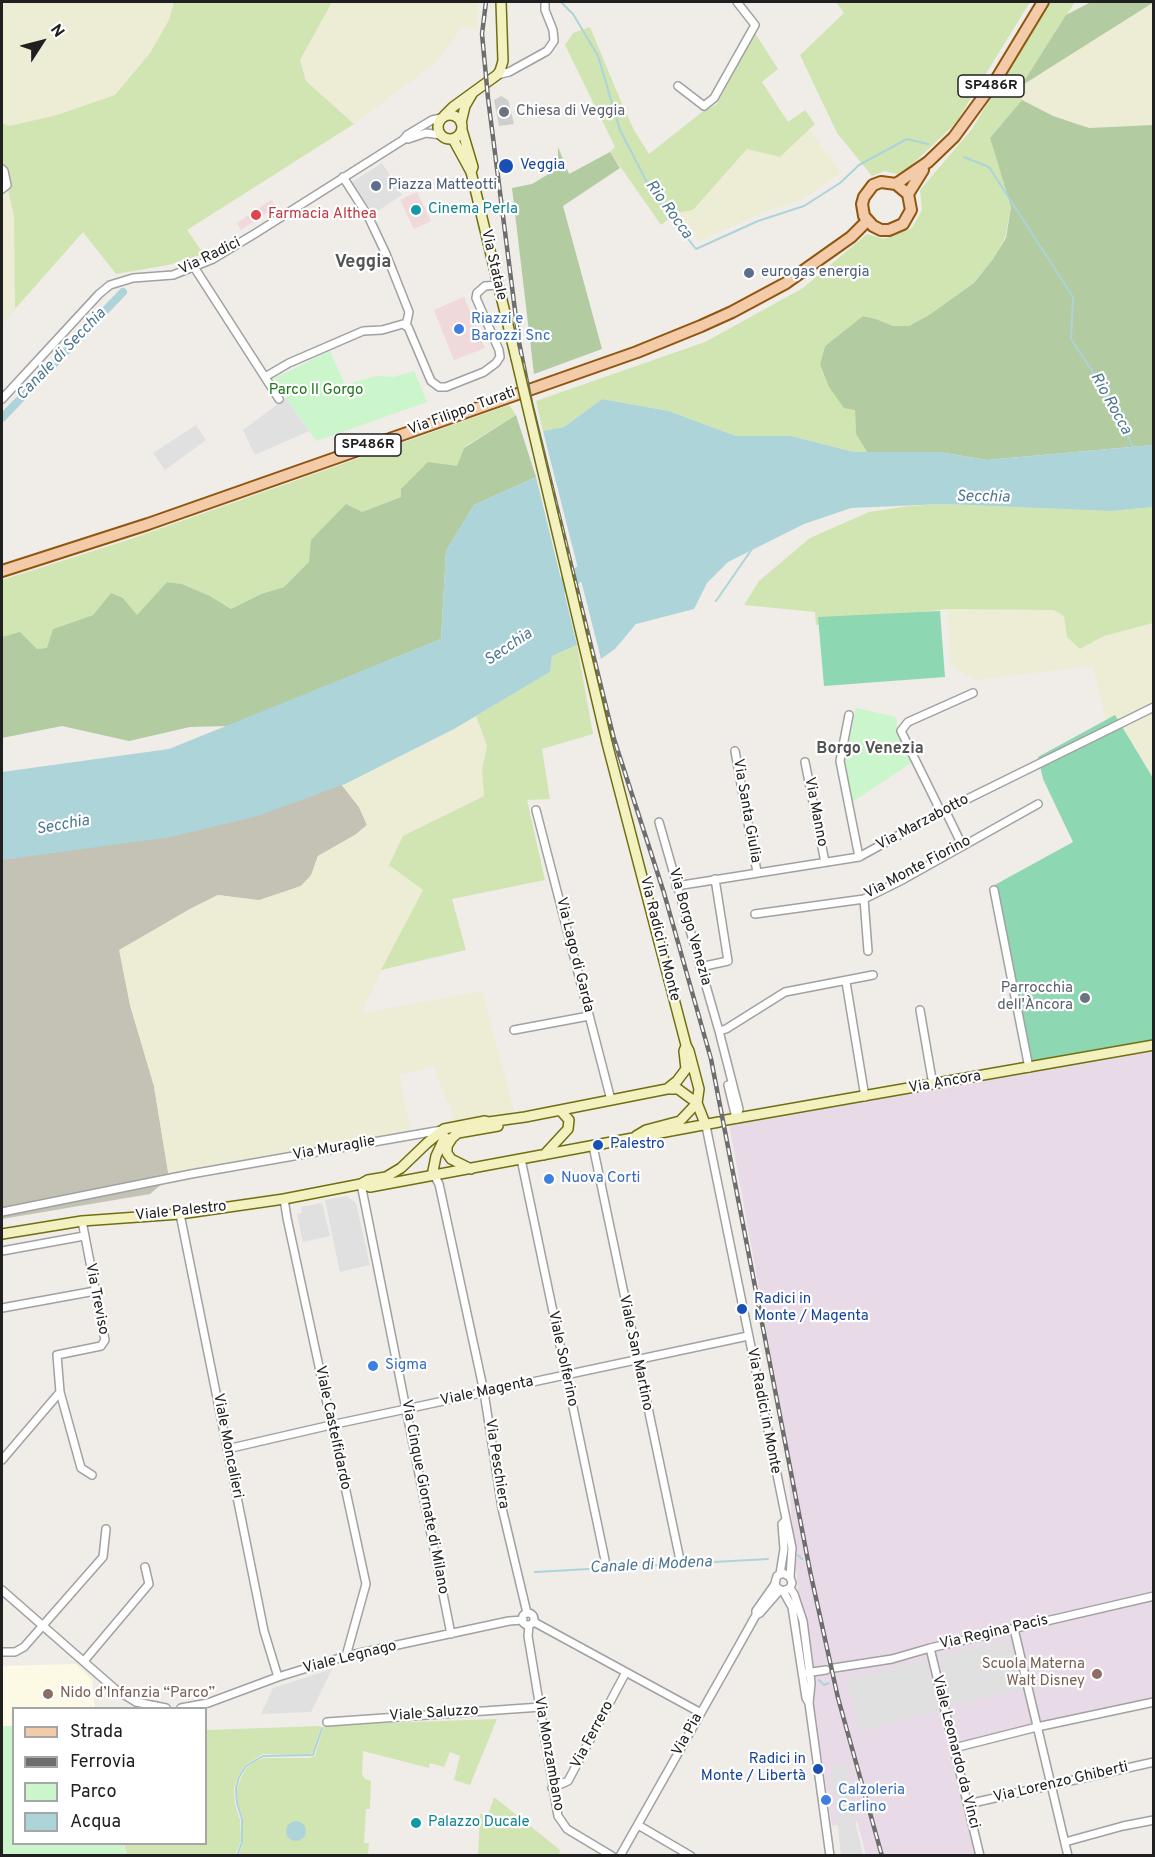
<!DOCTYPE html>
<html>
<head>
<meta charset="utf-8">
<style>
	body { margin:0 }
	#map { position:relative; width:1155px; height:1857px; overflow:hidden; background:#f0ece8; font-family:Overpass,sans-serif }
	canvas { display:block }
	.frame { position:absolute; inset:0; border:3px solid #202020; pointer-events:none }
	.legend { position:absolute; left:12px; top:1707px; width:195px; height:138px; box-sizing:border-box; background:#fff; border:2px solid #a6a6a6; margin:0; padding:8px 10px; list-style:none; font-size:18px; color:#202020 }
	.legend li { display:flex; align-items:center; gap:12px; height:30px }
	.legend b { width:30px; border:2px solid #a6a6a6 }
	.north { position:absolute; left:12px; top:12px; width:60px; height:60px; -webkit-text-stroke:4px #fff; paint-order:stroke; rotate:54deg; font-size:16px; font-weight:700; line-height:24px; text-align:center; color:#202020 }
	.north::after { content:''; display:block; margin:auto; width:21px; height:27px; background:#202020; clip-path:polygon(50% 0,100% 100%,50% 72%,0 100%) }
</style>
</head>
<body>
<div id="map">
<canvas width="1155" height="1857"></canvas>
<div class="frame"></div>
<ul class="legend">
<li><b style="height:8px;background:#f4cba9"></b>Strada</li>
<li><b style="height:8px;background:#6e6e6e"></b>Ferrovia</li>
<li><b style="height:16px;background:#cbf5ca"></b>Parco</li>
<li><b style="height:16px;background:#acd4d9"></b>Acqua</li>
</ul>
<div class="north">N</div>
</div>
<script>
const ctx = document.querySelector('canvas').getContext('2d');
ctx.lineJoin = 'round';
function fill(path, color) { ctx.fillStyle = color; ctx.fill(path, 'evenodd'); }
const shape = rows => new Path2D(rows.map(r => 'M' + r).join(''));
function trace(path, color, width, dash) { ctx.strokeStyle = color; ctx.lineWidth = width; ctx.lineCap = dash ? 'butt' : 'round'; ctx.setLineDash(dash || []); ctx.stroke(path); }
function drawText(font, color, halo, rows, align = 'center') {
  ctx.font = font + ' Overpass,sans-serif'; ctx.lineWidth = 4.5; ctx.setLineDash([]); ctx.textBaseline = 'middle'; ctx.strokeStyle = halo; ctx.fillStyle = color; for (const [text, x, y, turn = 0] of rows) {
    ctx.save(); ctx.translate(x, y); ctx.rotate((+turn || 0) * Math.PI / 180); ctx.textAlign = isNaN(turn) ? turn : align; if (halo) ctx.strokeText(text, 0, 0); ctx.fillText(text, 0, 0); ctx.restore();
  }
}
fill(shape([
	[417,192,431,221,414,229,400,200],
	[271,200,276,207,241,230,237,223],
	[464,297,485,348,454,360,434,310]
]), '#efd9da');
fill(shape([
	[1153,1046,1153,1705,952,1748,981,1855,866,1855,857,1821,832,1826,800,1614,784,1426,729,1124]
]), '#e8dae7');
fill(shape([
	[76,1664,92,1679,95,1708,14,1708,13,1726,2,1726,2,1666]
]), '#fcfae4');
fill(shape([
	[501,96,508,100,514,124,499,126,494,100]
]), '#cecece');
fill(shape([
	[341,784,359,807,367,825,355,835,318,856,311,876,301,886,259,901,218,895,190,909,120,950,130,1005,154,1086,169,1178,150,1194,2,1219,2,852]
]), '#c4c2b4');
fill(shape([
	[2,2,174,2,169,20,150,53,115,95,57,115,9,126,2,123],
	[332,2,478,2,477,29,462,27,439,60,354,124,306,81,300,60],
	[1153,2,1153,125,1089,128,1053,116,1022,100,1021,86],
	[809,129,841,173,802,200,762,213,700,241,676,213,693,210,747,149,780,157],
	[2,169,4,171,14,217,15,309,2,325],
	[947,609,1054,610,1064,616,1067,637,1080,649,1104,636,1153,623,1153,778,1116,716,1106,721,1093,666,976,680,951,666],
	[475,715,487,746,482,769,484,796,403,837,389,865,424,890,381,970,362,1013,482,991,514,1111,456,1124,433,1066,399,1075,411,1130,169,1178,154,1086,130,1005,119,950,190,909,218,895,259,900,301,886,311,875,318,856,355,835,367,825,359,807,341,784,429,743]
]), '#edecd5');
fill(shape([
	[174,2,332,2,300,60,306,81,354,124,187,230,204,254,168,265,116,274,83,232,15,309,14,217,4,171,2,169,2,123,9,126,57,115,115,95,150,53,169,20],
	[836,2,1030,2,955,124,901,175,884,171,872,176,837,133,800,55,844,13],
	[1048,2,1075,2,1021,86,1022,100,990,138,1011,207,1005,238,993,259,974,283,929,315,909,326,893,326,876,319,863,316,825,346,820,366,829,387,855,410,856,434,867,452,854,452,791,436,736,436,669,411,602,399,564,427,543,431,536,401,705,342,803,288,867,234,884,239,912,228,922,210,920,190,972,129],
	[590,27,622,104,634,130,649,154,702,112,716,105,755,33,778,69,762,82,788,122,805,110,815,124,780,157,747,149,693,210,676,213,661,225,610,152,615,147,565,45,573,33],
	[509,405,516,415,464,447,458,466,401,497,362,512,284,587,261,594,231,609,210,596,182,584,167,582,137,615,123,598,111,593,93,615,53,629,48,648,37,649,20,633,2,637,2,580,128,540],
	[943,504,1111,511,1153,507,1153,623,1104,636,1080,649,1067,637,1064,616,1054,610,947,609,816,625,815,612,744,605,759,581,810,538,869,512,909,506],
	[577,645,593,734,542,749,550,799,527,800,545,880,452,899,466,950,381,970,423,890,389,865,403,836,484,796,482,769,487,746,476,716,550,672,552,656],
	[497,1719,470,1785,454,1780,460,1756,450,1752,444,1767,430,1763,429,1768,363,1751,362,1774,365,1779,371,1781,370,1809,366,1809,364,1843,369,1843,368,1855,239,1855,243,1842,243,1818,238,1803,237,1789,241,1778,247,1767,255,1762,263,1758,310,1758,315,1756,324,1725],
	[321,1726,313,1753,309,1755,263,1754,245,1765,238,1776,234,1788,235,1804,240,1820,241,1841,235,1855,127,1855,124,1844,206,1844,206,1730],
	[494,1797,560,1850,559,1855,478,1855,480,1814,488,1815]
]), '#d1e5b3');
fill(shape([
	[1091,2,1154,2,1021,86,1066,15],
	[1022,100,1053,116,1089,128,1153,125,1153,445,987,460,939,452,867,452,856,434,855,410,844,408,829,387,820,365,825,346,863,316,876,319,893,326,909,326,929,315,974,283,993,259,1006,238,1011,207,990,138],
	[558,147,569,174,610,152,620,168,563,206,602,349,534,374,512,188,532,184,547,175,558,161],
	[516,415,536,477,474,505,446,551,441,639,228,726,190,727,129,741,62,726,2,738,2,637,20,632,37,649,47,648,53,629,93,615,111,593,123,598,137,615,167,582,182,584,210,596,231,609,261,594,284,587,309,562,311,540,346,504,362,512,401,497,401,489,428,462,457,466,464,448]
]), '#b2cba0');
fill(shape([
	[330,351,345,385,376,376,393,377,414,371,427,402,316,441,273,379],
	[856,708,896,717,898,735,911,763,852,802,844,765],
	[2,1726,13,1726,14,1844,123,1844,126,1855,2,1855]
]), '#cbf5ca');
fill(shape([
	[940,611,945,677,824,686,818,617],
	[1115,715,1153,778,1153,1046,1029,1069,991,887,1073,842,1043,779,1038,757]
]), '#8dd7b3');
fill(shape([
	[382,163,402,195,373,214,352,182],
	[286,398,309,431,255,455,243,430],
	[196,425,206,440,165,470,153,453],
	[347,1196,356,1203,370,1265,340,1272,325,1200],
	[322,1203,330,1236,303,1242,297,1214,302,1213,301,1207],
	[1010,1640,1023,1689,951,1706,939,1656],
	[926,1660,938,1711,859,1731,847,1679],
	[332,1669,311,1712,261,1714,273,1688],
	[848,1764,856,1825,863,1855,841,1855,831,1765]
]), '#e0e0e0');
fill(shape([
	[602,399,669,411,736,436,791,436,854,452,939,452,987,460,1153,445,1153,507,1111,511,943,504,851,508,804,524,728,562,707,583,694,609,636,624,615,649,601,659,543,431,564,427],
	[536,477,577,645,552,656,550,672,454,729,345,784,258,816,171,837,2,860,2,772,169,749,441,639,446,551,474,505],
	'286 1831a10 10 0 1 1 20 0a10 10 0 1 1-20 0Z'
]), '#acd4d9');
trace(shape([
	[561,2,573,14,598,56,620,130,653,194,696,249,758,221,804,206,840,183,859,165,907,139,928,144],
	[964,157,989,167,1073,297,1071,339,1112,401,1133,447],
	[716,601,752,549],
	[798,1555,802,1559],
	[535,1572,768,1559],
	[819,1680,824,1685,829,1683],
	[237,1856,242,1842,242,1819,237,1803,236,1788,239,1777,246,1766,263,1756,313,1755,322,1728]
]), '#acd4d9', 2);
trace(shape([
	[2,418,123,292]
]), '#acd4d9', 8);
trace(shape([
	[551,601,557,589,596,563]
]), '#acd4d9', 15);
const street = shape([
	[497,75,509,72,547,51,554,41,553,30,545,10,545,2],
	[678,86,704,106,714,98,755,25,737,2],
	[408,139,426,133,441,135],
	[2,169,4,171,7,185,2,189],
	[343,177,368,216,386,254,409,312,406,326],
	[194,267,279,399],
	[265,377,289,363,363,331,382,330,403,324,408,327,431,381,439,387,446,387,484,372,496,363,500,357,499,350,476,298,477,293,485,286,498,285],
	[2,399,99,294,110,285,133,278,173,275,213,259,256,233,403,140,407,135,432,120,441,118],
	[849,715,840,761,859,857],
	[735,751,757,872],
	[805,762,825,862],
	[536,810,611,1100],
	[945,810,962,845],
	[941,812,901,731,908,722,973,693],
	[659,822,719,1031,739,1109,736,1119],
	[676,886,859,857,941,812,1154,707],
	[994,890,1029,1068],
	[864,899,868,951],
	[755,914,864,899,904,879,1038,804],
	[700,967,728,961,715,879],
	[846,982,865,1097],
	[920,1010,933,1085],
	[514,1030,589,1016],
	[719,1031,726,1029,785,992,873,975],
	[728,1085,736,1118],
	[706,1126,792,1548,790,1577],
	[593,1146,680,1560],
	[521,1159,605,1560],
	[434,1175,439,1184,484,1392,502,1508,527,1613],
	[361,1184,451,1634],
	[284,1199,287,1218,366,1584,346,1656],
	[2,1212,191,1174,442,1130],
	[180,1214,264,1631,278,1677],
	[82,1221,105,1340,101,1346,57,1355,60,1392,81,1468,92,1475],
	[2,1251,84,1236],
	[2,1308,95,1291],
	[227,1449,331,1425,748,1336],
	[2,1460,60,1392],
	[780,1574,784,1549,782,1524,785,1521],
	[790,1588,783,1591,777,1588,775,1583,777,1576,783,1573,790,1577,792,1583,790,1588,794,1594,803,1621,811,1683,809,1703],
	[2,1590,115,1689,136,1702,166,1708],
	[783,1591,792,1607,806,1698,809,1703,830,1856],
	'522 1619a6 6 0 1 1 12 0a6 6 0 1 1-12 0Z',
	[756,1615,760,1613,780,1590],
	[534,1622,701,1713],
	[529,1625,528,1636,558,1816,567,1829,612,1856],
	[1014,1629,1068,1856],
	[930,1648,980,1856],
	[2,1652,15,1652,24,1647,103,1557,106,1529],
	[84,1661,149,1584,145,1567],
	[834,1668,892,1659,930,1648,1154,1596],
	[805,1673,826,1670],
	[181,1708,208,1703,278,1677,346,1656,509,1621,523,1620],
	[327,1722,541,1707],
	[954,1748,1037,1727,1154,1702],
	[552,1788,568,1781,626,1672],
	[968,1804,1154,1762],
	[638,1825,691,1856],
	[1065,1842,1123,1826,1154,1820],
	[620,1856,737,1649,756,1615,756,1611,775,1584]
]);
const secondary = shape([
	'438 127a12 12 0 1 1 24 0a12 12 0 1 1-24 0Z',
	[444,116,453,107,497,75,500,71,503,61,501,2],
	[461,123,465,106,472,94],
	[462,130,473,167,471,172,516,358],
	[453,139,471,172],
	[607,743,686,1045,689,1051,699,1089,697,1103,706,1126],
	[667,1089,677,1081,686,1069,684,1051,686,1046],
	[726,1120,1154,1045],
	[636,1136,646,1130,680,1121,697,1103],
	[544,1155,568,1129,569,1120,560,1110],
	[471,1169,451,1159,447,1153,447,1146,452,1138,458,1133,498,1126],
	[434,1175,433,1171,436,1156,445,1137],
	[361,1184,370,1187,719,1122],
	[2,1234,82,1221,180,1214,284,1199,361,1184,368,1180,386,1177,401,1168,427,1143,444,1129,485,1121,489,1122,525,1117,667,1089,678,1089,697,1103]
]);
const primary = shape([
	[896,184,928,162,954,137,997,78,1043,2],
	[908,194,896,184,881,182,873,185,864,197,862,204,864,216,873,226,881,230,889,230,903,224,911,210,908,194,923,170],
	[2,571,148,524,637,352,701,326,732,312,786,283,851,237,867,221]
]);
trace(street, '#a1a1a1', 10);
trace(secondary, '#706f0f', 12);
trace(primary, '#8f560e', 14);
trace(street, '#fff', 7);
trace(secondary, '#f4f1c1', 9);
trace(primary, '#f4cba9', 10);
const rail = shape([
	[486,2,482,34,488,98,519,342,531,403,614,739,664,893,711,1059,810,1571,838,1698,882,1856]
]);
trace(rail, '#6e6e6e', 4.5);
trace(rail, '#fff', 2, [7]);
const secondaryBridge = shape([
	[516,358,607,743]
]);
trace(secondaryBridge, '#706f0f', 12, []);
trace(secondaryBridge, '#f4f1c1', 9);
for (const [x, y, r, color] of [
	[504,112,6,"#6b7280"],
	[506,166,8,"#1a4fb4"],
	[376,186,6,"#5c6f8a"],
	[416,210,6,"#0f9aa8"],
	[256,215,6,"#e0444e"],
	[749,273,6,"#5c6f8a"],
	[459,329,6,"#3f7fe0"],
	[1085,998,6,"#6b7280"],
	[598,1145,6,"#1a4fb4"],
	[549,1179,6,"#3f7fe0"],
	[742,1309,6,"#1a4fb4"],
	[373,1366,6,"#3f7fe0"],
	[1097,1674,6,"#8d6e63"],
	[48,1694,6,"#8d6e63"],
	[818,1769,6,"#1a4fb4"],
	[826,1800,6,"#3f7fe0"],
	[416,1823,6,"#0f9aa8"]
]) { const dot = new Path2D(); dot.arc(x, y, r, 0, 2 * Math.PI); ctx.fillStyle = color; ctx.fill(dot); trace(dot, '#fff', 2); }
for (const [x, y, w] of [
	[991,86,66],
	[368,445,66]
]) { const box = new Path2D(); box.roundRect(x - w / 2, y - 11, w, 22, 4.5); ctx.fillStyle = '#fff'; ctx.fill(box); trace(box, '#202020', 1.5); }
drawText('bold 14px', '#202020', null, [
	["SP486R",991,86],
	["SP486R",368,445]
]);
drawText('15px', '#5b616d', '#fff', [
	["Chiesa di Veggia",516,112],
	["Parrocchia",1073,989,"right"],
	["dell'Àncora",1073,1006,"right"]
], 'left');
drawText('15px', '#164399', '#fff', [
	["Veggia",520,166],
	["Palestro",610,1145],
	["Radici in",754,1300],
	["Monte / Magenta",754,1317],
	["Radici in",806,1760,"right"],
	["Monte / Libertà",806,1777,"right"]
], 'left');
drawText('15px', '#4e5e75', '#fff', [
	["Piazza Matteotti",388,186],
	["eurogas energia",761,273]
], 'left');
drawText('15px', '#0d838f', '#fff', [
	["Cinema Perla",428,210],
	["Palazzo Ducale",428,1823]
], 'left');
drawText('15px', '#be3a42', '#fff', [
	["Farmacia Althea",268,215]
], 'left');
drawText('15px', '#202020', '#fff', [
	["Via Radici",210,257,-26],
	["Via Statale",493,265,77],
	["Via Filippo Turati",462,412,-20],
	["Via Santa Giulia",746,811,80],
	["Via Manno",815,812,79],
	["Via Marzabotto",923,823,-28],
	["Via Monte Fiorino",918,868,-28],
	["Via Borgo Venezia",689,927,74],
	["Via Radici in Monte",659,939,76],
	["Via Lago di Garda",574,955,76],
	["Via Ancora",945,1083,-10],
	["Via Muraglie",334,1149,-10],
	["Viale Palestro",181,1212,-6],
	["Via Treviso",96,1299,79],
	["Viale San Martino",635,1353,78],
	["Viale Solferino",562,1359,78],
	["Viale Magenta",487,1392,-12],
	["Via Radici in Monte",763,1411,79],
	["Viale Castelfidardo",332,1428,78],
	["Viale Moncalieri",227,1446,79],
	["Via Peschiera",496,1464,81],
	["Via Cinque Giornate di Milano",424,1497,79],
	["Via Regina Pacis",994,1633,-13],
	["Viale Legnago",350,1658,-14],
	["Viale Saluzzo",434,1714,-4],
	["Via Ferrero",593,1735,-62],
	["Via Pia",688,1735,-61],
	["Viale Leonardo da Vinci",955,1752,76],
	["Via Monzambano",548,1754,80],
	["Via Lorenzo Ghiberti",1061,1783,-13]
]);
drawText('15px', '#366cbe', '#fff', [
	["Riazzi e",471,320],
	["Barozzi Snc",471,337],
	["Nuova Corti",561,1179],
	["Sigma",385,1366],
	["Calzoleria",838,1791],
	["Carlino",838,1808]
], 'left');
drawText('15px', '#197716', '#fff', [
	["Parco Il Gorgo",316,391]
]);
drawText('15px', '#785e54', '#fff', [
	["Scuola Materna",1085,1665],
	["Walt Disney",1085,1682],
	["Nido d’Infanzia “Parco”",60,1694,"left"]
], 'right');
drawText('italic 16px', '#4b7691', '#fff', [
	["Rio Rocca",668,210,54],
	["Canale di Secchia",62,355,-46],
	["Rio Rocca",1110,404,61],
	["Secchia",983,498,1],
	["Secchia",509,648,-34],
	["Secchia",63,826,-10],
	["Canale di Modena",651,1566,-3]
]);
drawText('bold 16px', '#535353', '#fff', [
	["Borgo Venezia",870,750]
]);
drawText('bold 18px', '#535353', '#fff', [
	["Veggia",363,263]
]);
</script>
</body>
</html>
